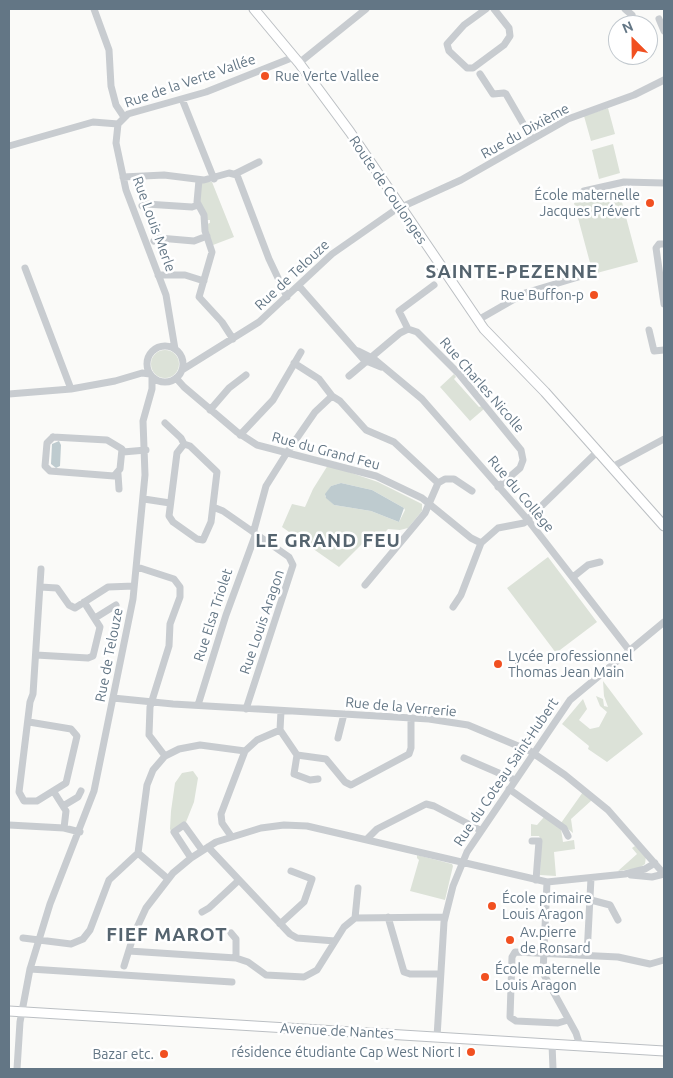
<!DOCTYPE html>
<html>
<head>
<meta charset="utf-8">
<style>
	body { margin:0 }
	#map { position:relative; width:673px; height:1078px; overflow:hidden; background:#fafaf8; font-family:Ubuntu,sans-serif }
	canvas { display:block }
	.frame { position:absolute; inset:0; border:10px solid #637685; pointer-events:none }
	.north { position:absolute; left:608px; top:15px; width:50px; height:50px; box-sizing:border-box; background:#fff; border:1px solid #c1c8ce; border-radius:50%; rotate:337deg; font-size:14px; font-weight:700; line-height:20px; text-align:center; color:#637685 }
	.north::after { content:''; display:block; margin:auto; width:18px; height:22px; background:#f15021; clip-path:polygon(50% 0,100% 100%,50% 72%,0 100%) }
</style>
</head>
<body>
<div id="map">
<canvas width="673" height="1078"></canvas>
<div class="frame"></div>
<div class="north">N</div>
</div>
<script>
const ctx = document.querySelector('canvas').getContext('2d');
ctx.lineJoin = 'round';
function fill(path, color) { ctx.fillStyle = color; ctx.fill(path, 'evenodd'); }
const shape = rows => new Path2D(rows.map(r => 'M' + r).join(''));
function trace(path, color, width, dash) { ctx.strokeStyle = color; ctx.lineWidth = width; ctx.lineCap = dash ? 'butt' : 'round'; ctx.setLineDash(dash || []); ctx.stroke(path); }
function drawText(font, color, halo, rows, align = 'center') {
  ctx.font = font + ' Ubuntu,sans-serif'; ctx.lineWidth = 5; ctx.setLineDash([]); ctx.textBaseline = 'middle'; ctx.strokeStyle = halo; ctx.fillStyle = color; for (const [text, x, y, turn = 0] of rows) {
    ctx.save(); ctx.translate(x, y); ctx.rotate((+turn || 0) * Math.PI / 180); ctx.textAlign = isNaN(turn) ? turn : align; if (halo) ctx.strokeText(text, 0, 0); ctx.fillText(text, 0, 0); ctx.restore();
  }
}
fill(shape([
	[608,108,615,134,591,141,584,116],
	[613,144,620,173,599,179,592,150],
	[201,182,212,182,234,237,213,245,208,233,207,224,210,223,210,220,206,220,199,203],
	[619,191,638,262,593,274,574,203],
	'151 364a14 14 0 1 1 28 0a14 14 0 1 1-28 0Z',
	[454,374,456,377,454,379,479,407,482,406,484,409,470,421,440,387],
	[328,465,378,482,422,504,422,511,408,528,400,530,388,529,377,541,364,542,339,567,282,527,292,504,305,507,313,489],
	[341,483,372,490,404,508,405,510,399,522,371,511,334,505,325,496,331,486],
	[548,557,597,622,556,653,507,588],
	[603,681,643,734,607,762,588,749,589,746,562,724,583,699,587,709,579,720,590,729,599,727,607,712,600,706,596,696,603,699,604,706,608,707,604,696],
	[193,771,198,778,194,802,186,822,172,833,170,829,171,811,175,783,182,773],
	[583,792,592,800,571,819,573,833,561,823],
	[544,817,561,829,563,842,574,840,575,849,554,852,556,876,540,875,541,840,539,836,531,836,531,824,537,825],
	[635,846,646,856,645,864,639,868,618,871,637,854,632,848],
	[417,855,452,864,453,866,445,900,410,891,419,860,417,858]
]), '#dce2d8');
fill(shape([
	[59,441,61,445,60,466,56,468,51,464,52,444],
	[341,483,372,490,404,508,399,522,371,511,334,505,326,498,325,494,331,486]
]), '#becbcf');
const major = shape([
	[254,9,299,63,350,132,484,329,545,392,664,526],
	[9,1011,664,1051]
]);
trace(major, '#bbbfc3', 11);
trace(shape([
	[94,9,109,50,111,86,116,105,124,117],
	[486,9,464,25,447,44,449,51,467,68,473,68,504,45,510,36,509,28,494,9],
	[625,9,632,15],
	[659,19,664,31],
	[299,63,366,9],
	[480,74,493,94,504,93,506,94,532,139],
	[182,99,214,179],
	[9,146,93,122,118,124],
	[235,174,259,162],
	[123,177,164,175,204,180,229,173,237,175,269,259,287,297],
	[199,180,197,202,204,215,205,231,212,252,199,297,222,322,233,339],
	[584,191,624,182,664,183],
	[142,206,146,204,192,207,198,205],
	[154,241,159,238,194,241,207,236],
	[664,244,659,244,656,248,664,304],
	[25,268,71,389],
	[158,275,185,275,204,281],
	[299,286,364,360,381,367],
	[478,320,525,293,585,275],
	[408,329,399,311,434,285],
	[649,330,654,351,664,350],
	'147 364a18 18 0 1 1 36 0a18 18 0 1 1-36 0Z',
	[175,349,166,295,126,190,116,143,118,124,128,114,206,92,294,57],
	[358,351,374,359,422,399,528,520,629,650],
	[294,363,319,379,332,396,340,401,366,430,394,442,438,483,425,513,365,585],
	[182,370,259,322,332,254,395,210,461,180,568,119,634,95,664,80],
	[349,376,400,333,408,329,417,332,459,374,521,450,523,460,520,468,498,487],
	[176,378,184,387,237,432,257,445,376,476,422,498,471,538,481,543,498,528,524,523,598,451],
	[9,394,71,389,115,381,142,373,150,374],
	[210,410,229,388,246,375],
	[165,423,181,438,184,444],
	[240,435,273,400,301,352],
	[53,437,107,440,122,449,120,469,114,476,50,471,45,466,47,443,53,437],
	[184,444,190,446,217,472,211,522,203,540,197,539,173,522,169,516,177,453,184,444],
	[123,452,146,450],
	[612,467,664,439],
	[118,474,119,489],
	[438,483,445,479,454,479,472,491],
	[144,499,170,503],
	[213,507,223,511,289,557,293,565,246,709],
	[137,567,174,579,180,587,180,597,170,624,169,646,150,707,149,735,165,756],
	[573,577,588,565,600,562],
	[40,587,57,588,69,605,75,608,108,587,134,586],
	[453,607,461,595,481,543],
	[95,618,116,605],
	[36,655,88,658,93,656,100,627,84,602],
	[113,698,173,704,429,719,468,725,530,751,565,775,608,810,664,874],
	[198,705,226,615,255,536,254,530,266,486,288,451,315,412,332,396],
	[29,722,71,729,77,736,66,783,37,801,24,801,19,792,30,702,33,694,41,569],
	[280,730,297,755,326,759,345,782,351,785,409,754,411,748,411,718],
	[338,738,344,714],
	[297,755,294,774,310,780,318,779],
	[464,758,515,780],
	[509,789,564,828,568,836],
	[54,792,66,811,64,828],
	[63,806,78,797,81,791],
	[9,825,64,828,80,832],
	[231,836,222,823,221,814,245,751,257,740,280,730,281,711],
	[367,839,377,829,426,804,434,806,480,830],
	[532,841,539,841,536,880],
	[208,847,290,934,297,938,335,941],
	[138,853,147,785,153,770,165,756,179,749,200,745,245,751],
	[138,853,168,879],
	[191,858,174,832,184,825,202,850],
	[631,875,652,877,664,874],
	[547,882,543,973,576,1033,580,1046],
	[591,900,610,905,618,920],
	[202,912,209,908,238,881],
	[388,917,404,972,410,974,440,974],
	[355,918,358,888],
	[280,924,304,902,312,879,291,871],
	[231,933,236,939,236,958],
	[23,938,71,944,83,939,90,930,109,880,138,853],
	[129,951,236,958,248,962,266,975,304,977,317,970,344,927,355,918,445,917],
	[587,955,591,878],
	[124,966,134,934,146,908,173,873,191,858,216,842,261,828,284,825,307,826,547,882,625,874,645,869,655,863],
	[30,969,232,982],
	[568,1020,558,1023,516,1021,510,1017,512,957,515,952,618,957,650,964,664,960],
	[437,1037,444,922,453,886,467,852,570,700,664,622],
	[552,1044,553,1069],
	[17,1069,20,1022,30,969,50,904,94,791,133,599,145,475,143,421,152,389,152,377]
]), '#c8ccd0', 7);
trace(major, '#fff', 9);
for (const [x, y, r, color] of [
	[265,76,5,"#f15021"],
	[650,203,5,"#f15021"],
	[594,295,5,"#f15021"],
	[498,664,5,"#f15021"],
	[492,906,5,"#f15021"],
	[510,940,5,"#f15021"],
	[485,977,5,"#f15021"],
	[471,1052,5,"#f15021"],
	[164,1054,5,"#f15021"]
]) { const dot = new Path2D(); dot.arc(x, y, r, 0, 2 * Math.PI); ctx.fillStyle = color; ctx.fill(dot); trace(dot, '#fff', 2); }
drawText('14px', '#637685', '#fff', [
	["Rue Verte Vallee",275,76],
	["École maternelle",640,195,"right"],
	["Jacques Prévert",640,211,"right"],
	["Rue Buffon-p",584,295,"right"],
	["Lycée professionnel",508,656],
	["Thomas Jean Main",508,672],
	["École primaire",502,898],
	["Louis Aragon",502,914],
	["Av.pierre",520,932],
	["de Ronsard",520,948],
	["École maternelle",495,969],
	["Louis Aragon",495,985],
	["résidence étudiante Cap West Niort I",461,1052,"right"],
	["Bazar etc.",154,1054,"right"]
], 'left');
drawText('14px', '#637685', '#fff', [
	["Rue de la Verte Vallée",190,81,-19],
	["Rue du Dixième",525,131,-29],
	["Route de Coulonges",388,190,56],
	["Rue Louis Merle",154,224,70],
	["Rue de Telouze",292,275,-43],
	["Rue Charles Nicolle",482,385,49],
	["Rue du Grand Feu",326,451,15],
	["Rue du Collège",521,494,50],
	["Rue Elsa Triolet",213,615,-72],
	["Rue Louis Aragon",262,622,-71],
	["Rue de Telouze",109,655,-79],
	["Rue de la Verrerie",401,707,5],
	["Rue du Coteau Saint-Hubert",506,772,-56],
	["Avenue de Nantes",337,1031,3]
]);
ctx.letterSpacing = '1px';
drawText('bold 19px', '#55646f', '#fff', [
	["SAINTE-PEZENNE",512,272],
	["LE GRAND FEU",328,541],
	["FIEF MAROT",167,935]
]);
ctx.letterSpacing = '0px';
</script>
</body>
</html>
